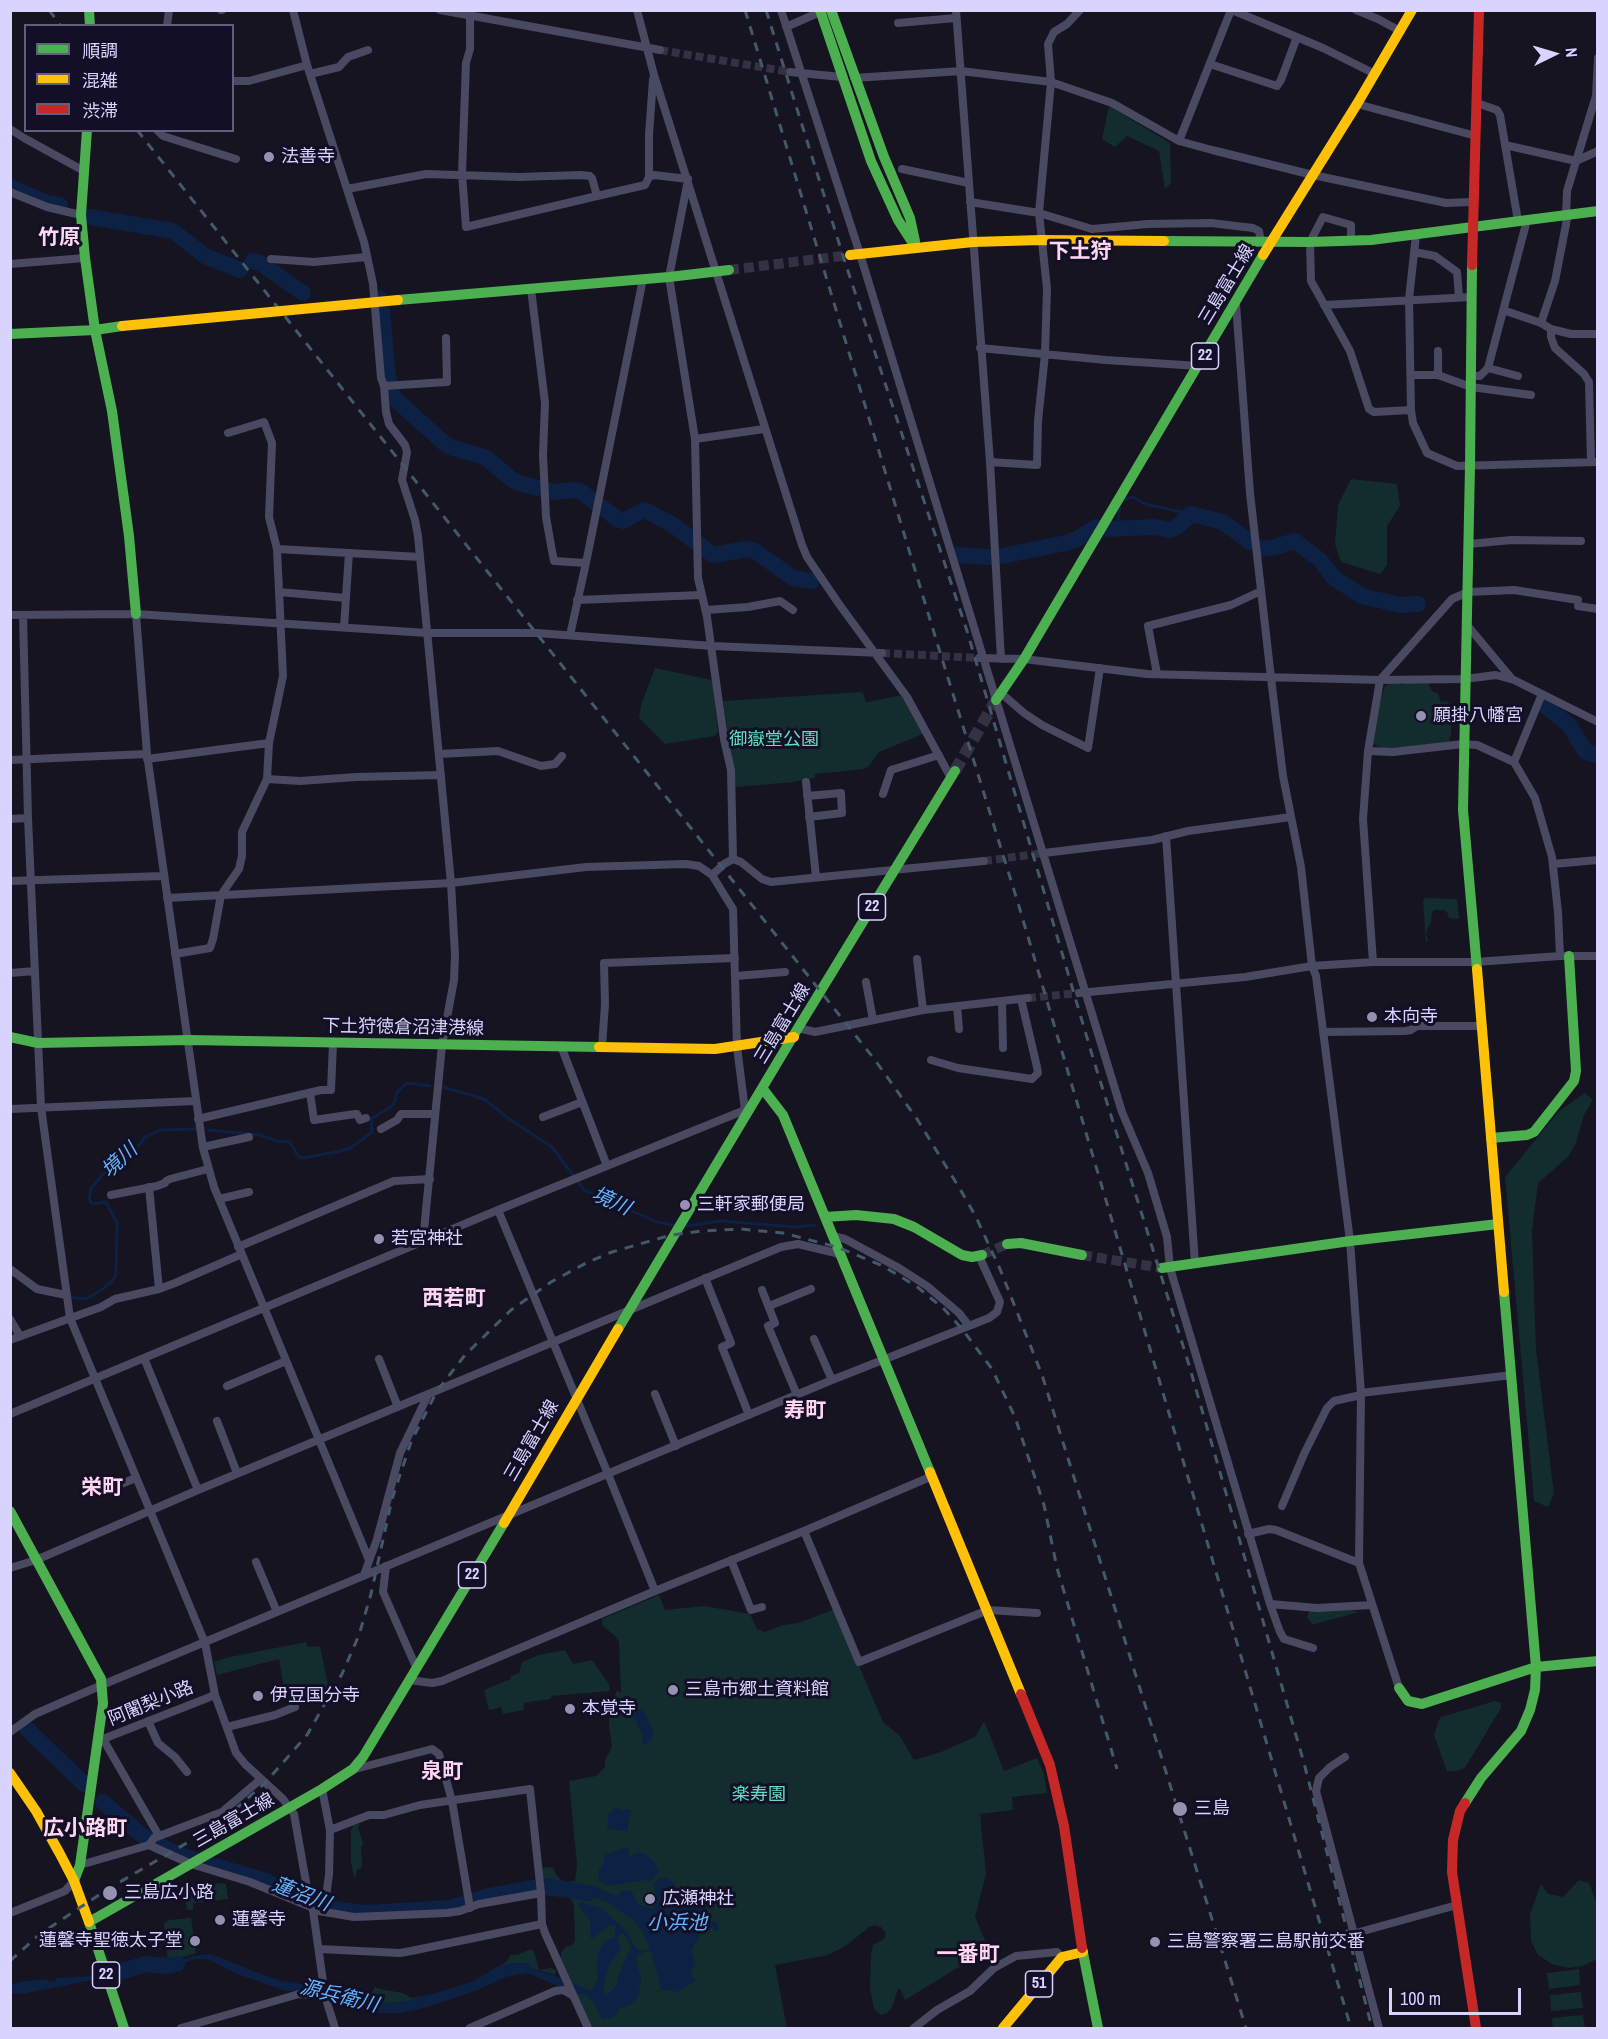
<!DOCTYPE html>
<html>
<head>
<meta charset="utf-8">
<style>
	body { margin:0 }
	#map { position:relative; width:1608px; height:2039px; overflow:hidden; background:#161421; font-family:"Archivo Narrow","Noto Sans JP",sans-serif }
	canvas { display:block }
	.frame { position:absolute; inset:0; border:12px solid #d9d4ff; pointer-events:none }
	.legend { position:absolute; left:24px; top:24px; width:210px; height:108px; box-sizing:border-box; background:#130f26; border:2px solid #625e7d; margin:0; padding:8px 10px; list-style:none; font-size:18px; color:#d9d4ff }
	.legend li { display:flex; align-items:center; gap:12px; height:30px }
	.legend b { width:30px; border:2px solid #625e7d }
	.north { position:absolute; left:1524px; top:24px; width:60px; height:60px; -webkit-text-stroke:4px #130f26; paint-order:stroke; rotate:85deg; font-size:16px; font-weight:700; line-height:24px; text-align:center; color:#d9d4ff }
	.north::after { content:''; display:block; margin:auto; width:21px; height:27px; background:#d9d4ff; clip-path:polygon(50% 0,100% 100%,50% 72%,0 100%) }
	.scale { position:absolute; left:1389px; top:1988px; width:132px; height:27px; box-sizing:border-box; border:3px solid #d9d4ff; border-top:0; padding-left:8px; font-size:18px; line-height:21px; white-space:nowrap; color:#d9d4ff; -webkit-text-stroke:4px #130f26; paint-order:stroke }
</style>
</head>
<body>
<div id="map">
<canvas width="1608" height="2039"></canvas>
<div class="frame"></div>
<ul class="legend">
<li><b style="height:8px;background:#4caf50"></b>順調</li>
<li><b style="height:8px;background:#ffc107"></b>混雑</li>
<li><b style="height:8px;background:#c62828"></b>渋滞</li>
</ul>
<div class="north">N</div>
<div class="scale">100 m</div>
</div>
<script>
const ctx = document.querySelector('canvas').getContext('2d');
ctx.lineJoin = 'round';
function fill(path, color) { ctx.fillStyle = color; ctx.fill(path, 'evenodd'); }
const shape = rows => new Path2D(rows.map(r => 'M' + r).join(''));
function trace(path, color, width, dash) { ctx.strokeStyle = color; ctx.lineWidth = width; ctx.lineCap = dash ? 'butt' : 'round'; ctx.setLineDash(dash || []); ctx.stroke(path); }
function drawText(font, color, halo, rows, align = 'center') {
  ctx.font = font + ' "Archivo Narrow","Noto Sans JP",sans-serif'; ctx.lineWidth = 6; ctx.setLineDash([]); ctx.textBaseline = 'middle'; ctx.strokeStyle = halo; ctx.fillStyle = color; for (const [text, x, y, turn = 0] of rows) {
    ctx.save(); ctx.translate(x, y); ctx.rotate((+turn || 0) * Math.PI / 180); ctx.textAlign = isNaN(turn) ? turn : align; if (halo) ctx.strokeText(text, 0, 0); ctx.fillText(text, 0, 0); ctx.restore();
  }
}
fill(shape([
	[1109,106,1170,143,1171,183,1165,189,1159,151,1127,136,1115,147,1102,139],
	[1351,479,1397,484,1400,506,1387,526,1387,565,1380,574,1341,562,1335,544,1338,505],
	[655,668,712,680,718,732,715,736,665,744,639,718,641,705],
	[1424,681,1428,683,1433,692,1438,693,1441,702,1446,701,1452,706,1451,734,1449,742,1443,742,1436,746,1399,749,1383,749,1375,745,1373,741,1379,705,1385,686,1394,682,1402,685,1406,683],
	[862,692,864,695,865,701,868,702,902,695,923,734,879,752,869,766,864,769,815,774,815,778,794,782,735,787,723,701],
	[1425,898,1457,899,1459,919,1449,918,1447,912,1444,910,1434,910,1432,912,1431,922,1428,927,1426,933,1428,940,1426,942,1423,902],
	[1585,1093,1593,1100,1584,1115,1576,1143,1568,1157,1538,1183,1532,1231,1536,1350,1554,1494,1548,1507,1534,1501,1505,1177,1559,1111],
	[659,1595,665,1610,704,1606,750,1614,757,1629,765,1632,783,1625,798,1623,835,1609,883,1722,900,1736,914,1760,941,1752,975,1737,983,1723,985,1723,1004,1771,1037,1758,1044,1774,1047,1793,1012,1797,1013,1810,980,1814,986,1874,975,1917,987,1945,982,1953,905,2000,900,1989,898,1989,892,2007,887,2013,881,2015,874,2009,870,1988,871,1955,873,1945,884,1939,886,1934,881,1927,875,1925,869,1927,847,1945,828,1955,775,1965,787,2028,591,2028,561,1959,561,1953,566,1946,571,1946,575,1942,574,1905,570,1898,544,1895,544,1881,541,1872,543,1868,549,1867,553,1868,558,1877,563,1882,575,1881,577,1865,569,1781,596,1776,605,1767,605,1760,612,1747,609,1725,609,1711,617,1690,621,1693,619,1642,616,1637,602,1625,602,1619],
	[1310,1610,1350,1610,1359,1612,1315,1624,1312,1624,1307,1617],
	[306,1642,308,1647,320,1646,328,1685,324,1692,294,1691,295,1704,287,1707,279,1659,217,1675,214,1662,230,1657],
	[565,1650,573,1664,592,1660,609,1684,610,1691,552,1696,550,1699,523,1703,524,1710,503,1714,501,1707,489,1710,484,1690,511,1679,511,1676,519,1673,522,1662,539,1655],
	[1495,1701,1501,1703,1501,1708,1465,1768,1456,1771,1447,1771,1434,1735,1439,1720,1441,1717],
	[360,1824,358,1828,363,1843,361,1848,362,1864,362,1867,357,1870,355,1879,351,1863,351,1831,354,1825],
	[1579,1880,1589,1883,1596,1901,1597,1959,1583,1966,1568,1968,1552,1964,1538,1955,1531,1941,1530,1914,1541,1884,1548,1894,1563,1897],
	[220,1883,226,1884,228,1899,193,1903,193,1910,187,1910,184,1891],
	[191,1918,196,1953,168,1962,164,1924,169,1920],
	[531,1949,534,1952,539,1970,551,1968,556,1970,555,1975,513,1963,499,1967,508,1960,510,1955,517,1955],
	[1579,1969,1580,1985,1549,1989,1547,1973],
	[375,1987,380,1989,403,1993,411,1998,435,1994,407,2004,356,2002,341,1994,361,1997,370,1995],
	[1581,1992,1583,2008,1551,2011,1550,1995],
	[1583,2015,1585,2028,1553,2028,1552,2018]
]), '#132c2d');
fill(shape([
	[643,1709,654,1733,651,1740,642,1746,643,1736,634,1717,638,1710],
	[616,1808,621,1811,626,1809,631,1810,627,1831,608,1829,607,1826,609,1813],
	[626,1847,629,1848,628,1853,630,1856,640,1852,648,1856,655,1863,658,1871,654,1878,650,1881,644,1880,617,1885,609,1885,598,1881,599,1870,604,1862,605,1855],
	[659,1878,669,1878,681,1893,701,1900,707,1910,707,1919,717,1923,719,1929,717,1931,710,1927,704,1928,691,1951,695,1963,691,1974,696,1981,677,1992,663,1989,657,1992,661,1987,651,1950,639,1954,636,1959,641,1978,638,1997,631,2004,620,2009,616,2015,606,2019,602,2019,595,2004,586,1995,576,1994,528,1973,505,1977,478,1990,428,2007,399,2013,376,2013,342,2007,333,1998,316,1992,286,1991,240,1975,207,1959,195,1959,170,1968,156,1966,156,1964,170,1964,194,1956,211,1954,263,1975,282,1981,333,1988,346,1997,371,2003,402,2002,436,1993,472,1982,500,1965,511,1963,529,1963,532,1969,558,1977,591,1991,598,1979,597,1958,600,1949,606,1941,614,1937,616,1926,610,1924,606,1929,591,1939,590,1920,579,1906,580,1902,599,1908,609,1915,628,1933,636,1949,642,1951,650,1949,642,1931,633,1920,607,1902,582,1893,583,1887,595,1886,615,1896,619,1895,622,1891,630,1891,633,1894,638,1904,652,1909,657,1902,654,1885],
	[619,1934,623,1934,628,1939,631,1947,618,1977,617,1985,607,1995,603,1989,604,1982,608,1967,621,1948,617,1940],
	[97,1976,97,1979,22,1994,11,1993,11,1986,19,1982,47,1979,48,1982,56,1981,56,1978]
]), '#0d2144');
trace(shape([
	[1125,500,1127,498,1133,497,1145,504,1191,514],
	[1116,529,1120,508],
	[443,1087,484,1099,509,1119,552,1147,584,1190,657,1222,676,1226],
	[208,1130,260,1135,277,1141,290,1142,298,1156,302,1158,341,1151,352,1147,372,1132,371,1119,391,1107,395,1101,397,1092,407,1083,430,1086],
	[686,1226,721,1221,795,1227,815,1225],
	[68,1297,86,1299,103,1289,112,1281,116,1275,117,1223,106,1202,92,1204,89,1199,91,1188,104,1173,132,1154,145,1137,160,1130,195,1129]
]), '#0d2144', 3);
trace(shape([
	[10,187,47,203,60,205],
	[90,217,173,231,205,256,240,270],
	[253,261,260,263,303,293],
	[381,299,388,375,393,397,444,443,450,447,485,457,515,482,554,492,574,490,580,491,619,520,623,521,644,510,647,511,673,525,713,555,747,549,755,551,793,578,812,581],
	[1109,529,1154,527,1170,530,1178,526,1191,514,1223,522,1250,542],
	[1261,549,1275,547,1295,541,1320,560,1334,578,1362,596,1400,605,1418,604],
	[957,555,989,557],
	[1002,556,1066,543,1077,539,1096,527],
	[1543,704,1569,725,1585,751,1598,756],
	[27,1729,84,1784],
	[103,1802,144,1837,157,1845,188,1858,266,1881,301,1899,334,1909,365,1913,450,1908,489,1896,543,1886,588,1893],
	[119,1972,146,1964,167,1966,177,1964]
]), '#0d2144', 16);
trace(shape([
	[660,50,790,72],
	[882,653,979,658],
	[984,861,1044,853],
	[1028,998,1079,993]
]), '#333142', 8, [8, 4]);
trace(shape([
	[729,270,850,255],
	[982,1255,1007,1244],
	[1082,1255,1162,1268]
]), '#333142', 10, [10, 5]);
trace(shape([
	[955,771,996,700]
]), '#333142', 12, [12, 6]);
trace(shape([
	[221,10,222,10],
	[293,10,307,65,364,242,373,284,381,378,384,386,386,412,389,424,405,445,407,452,402,480,415,520,418,536,451,883,455,955,454,980,442,1045,423,1241],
	[440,10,660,50],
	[637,10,654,75,802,545,807,557,839,604,907,697,951,778],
	[781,10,860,254,1122,1112,1148,1173,1167,1237,1170,1268,1270,1604,1280,1632,1284,1639,1313,1648],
	[956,10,990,462,1001,659],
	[1232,10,1323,48,1375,74],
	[1356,10,1378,19,1400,31],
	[470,16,470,49,466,63,462,174,466,227,597,196],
	[898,23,956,18],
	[167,26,169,10],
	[786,27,820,12],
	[1210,64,1277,86,1281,80,1297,37],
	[790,72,842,77],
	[310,74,339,67,348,57,368,50],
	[854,78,961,71,1051,82,1112,103,1179,141,1212,150,1313,175,1446,203,1472,202],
	[232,81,249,81,307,65],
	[1477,103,1497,110,1500,115,1518,221],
	[1357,104,1476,136],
	[10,129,24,138,84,171],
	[157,130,163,136,236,159],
	[1179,141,1231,10],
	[1505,145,1576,161,1598,151],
	[902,169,969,183],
	[649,177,649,135,653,79],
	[688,180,669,277,695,439,698,578,707,617,724,739,731,770,733,859,741,862,762,879,771,882,984,861],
	[347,189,426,174,519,177,581,175,590,176,592,178,597,196,645,185,649,177,654,175,688,179],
	[10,192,47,207,81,215],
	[970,202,1039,213,1092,229,1148,224,1211,223,1253,228,1259,231,1261,242],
	[1566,215,1567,191,1596,96,1598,58],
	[1416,235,1409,299,1411,410,1413,423,1427,453,1457,466,1598,462],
	[1351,241,1351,225,1323,217,1310,242,1311,281,1350,351,1369,409,1374,412,1411,410],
	[1414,252,1435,256,1457,272,1459,297],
	[271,259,314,262,367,257],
	[10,264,85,258],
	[531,289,545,403,543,455,546,517,552,551,554,561,586,563],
	[1236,304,1250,493,1271,678,1283,776,1301,867,1312,966,1316,976,1350,1241,1361,1393,1359,1563,1399,1688],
	[1324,305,1471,297],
	[1503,310,1541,323,1551,329,1571,334,1598,334],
	[1541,323,1555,281,1568,214],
	[1551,329,1551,337,1555,348,1584,374,1589,382,1591,462],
	[980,348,1106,360,1199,366],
	[1488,368,1518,376],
	[1411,375,1438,375,1471,387,1531,395],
	[1438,375,1438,351],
	[1471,376,1480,376,1488,368,1527,220],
	[384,386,447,382,446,338],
	[695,439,764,429],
	[990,462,1037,465,1038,421,1045,354,1047,289,1039,213,1051,82,1048,44,1054,32,1067,24,1080,10],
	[1469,544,1512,540,1581,541],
	[277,549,420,557],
	[279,592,346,598],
	[577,600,701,595],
	[1578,606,1598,609],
	[706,610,748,607,780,601,793,610],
	[136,614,147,754,203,1148,214,1187,369,1560],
	[10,615,136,614,427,633,537,633,712,646,882,653],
	[23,615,28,818,41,1107,70,1318,205,1643,215,1695,236,1753,245,1764,283,1799,294,1814,310,1905,313,1910,325,1996,335,2028],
	[1467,625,1512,679],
	[344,627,349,553],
	[570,635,586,563,643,279],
	[979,658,1024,659,1147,674,1380,680,1465,679,1496,675,1514,680,1598,722],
	[1157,674,1148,626,1231,605,1261,591],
	[1001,693,1024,713,1042,725,1088,748,1100,668],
	[1368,751,1393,752,1463,744,1477,745,1514,762,1535,798,1552,857,1558,912,1560,956],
	[439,754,498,751,541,766,555,764,562,756],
	[147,759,269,743],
	[10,760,147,754],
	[1514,762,1542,694],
	[267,779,300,781,356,777,441,775],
	[806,782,816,877],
	[883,794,891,770,939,755],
	[807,796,841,793,842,813,809,817],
	[10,819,28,818],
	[1166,836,1195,1264],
	[1044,853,1152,840,1188,831,1291,817],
	[1553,864,1598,860],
	[712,875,724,864,733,859],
	[10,881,164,876],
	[167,898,451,883,586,867,686,864,699,866,712,875,733,909,737,1047,745,1110],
	[175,954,210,948,213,939,221,895,239,869,242,856,242,832,267,779,269,743,283,676,277,549,269,517,272,443,264,422,228,433],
	[917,959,923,1010],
	[1373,962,1363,819,1368,751,1380,680,1452,599,1468,592,1514,590,1578,600],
	[10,973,35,971],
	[736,976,785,972],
	[866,982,873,1020],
	[1079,993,1245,977,1312,966,1373,962,1475,962,1560,956,1598,956],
	[1002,1001,1003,1048],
	[957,1006,959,1029],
	[798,1028,815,1032,923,1010,1028,998],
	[1323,1032,1405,1031,1411,1030,1417,1026,1481,1026],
	[561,1046,607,1166],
	[602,1047,605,1004,604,963,735,958],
	[931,1060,958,1068,1032,1079,1038,1073,1037,1067,1021,999],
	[310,1093,314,1120,355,1114,357,1114,360,1120,366,1118],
	[10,1109,195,1101],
	[543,1117,582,1102],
	[198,1119,321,1090,331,1090,333,1043],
	[381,1129,397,1120,401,1114,435,1114],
	[203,1147,249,1137],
	[149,1187,159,1289],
	[111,1195,157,1186,165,1183,166,1181,170,1179,208,1169],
	[219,1199,249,1192],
	[498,1210,608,1474,655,1591],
	[833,1236,845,1239,899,1268,927,1286,959,1313,969,1326],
	[238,1247,394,1181,430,1179],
	[10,1269,37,1289,66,1295],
	[705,1278,731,1343,722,1347,749,1415],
	[762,1290,775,1323,768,1326,797,1395],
	[769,1306,811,1289],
	[10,1319,20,1336],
	[814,1339,832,1380],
	[10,1340,101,1307,115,1299,159,1289,175,1283,242,1254],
	[144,1358,198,1490],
	[379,1359,398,1407],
	[227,1386,286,1361],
	[1361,1393,1512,1375],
	[655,1394,676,1446],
	[10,1414,498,1210,745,1110,749,1111],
	[217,1421,237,1473],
	[111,1488,136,1478],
	[1282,1506,1304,1454,1327,1408,1334,1401,1361,1395],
	[804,1531,859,1662,988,1610,1037,1613],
	[1248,1534,1269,1529,1276,1530,1359,1563],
	[731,1560,751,1610,762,1607],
	[256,1562,277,1612],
	[386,1566,383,1592,416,1667],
	[10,1568,36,1560,198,1490,781,1247,798,1244,840,1254],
	[364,1575,377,1539,400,1453,428,1395],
	[1270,1604,1317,1608,1372,1605],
	[409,1680,432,1683,442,1681,655,1591,804,1531,930,1477],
	[148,1721,158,1743,175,1757,187,1772],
	[227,1727,275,1715,295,1707],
	[10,1732,35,1714,102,1685,832,1380,989,1318,997,1312,1000,1302,979,1256],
	[103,1739,159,1836],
	[98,1741,215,1695],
	[1345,1757,1330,1767,1319,1778,1316,1791,1379,2028],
	[355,1769,432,1749,439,1754,452,1801,470,1908],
	[330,1830,369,1815,384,1815,420,1805,530,1789,541,1893],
	[149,1845,191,1864,250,1882,311,1907],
	[80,1865,149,1845,154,1838,222,1812,261,1779],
	[309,1897,325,1903,329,1875,330,1830,322,1789],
	[313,1910,354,1917,447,1913,460,1911,479,1904,541,1893,542,1924,545,1933,588,2028],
	[10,1913,65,1891,74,1881],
	[1356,1933,1457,1905],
	[319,1949,400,1953,411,1951,542,1924],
	[181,2028,299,1994,325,1996],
	[470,2028,555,1991,563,1990,572,1995],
	[914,2028,937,2010,970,1991,994,1968,1016,1956,1057,1952,1062,1957]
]), '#4a4962', 8);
trace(shape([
	[89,10,90,26],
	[820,10,871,161,898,220,916,248],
	[831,10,884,157,910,218,915,241],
	[87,130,81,215,85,258,95,330,112,411,129,536,136,614],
	[1164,241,1310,242,1371,240,1598,211],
	[1472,265,1470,466,1463,810,1477,969],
	[398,300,669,277,729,270],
	[10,334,95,330,122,326],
	[996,700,1024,659,1263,255],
	[10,1037,38,1043,188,1040,599,1047],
	[763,1089,783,1115,930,1472],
	[1491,1138,1527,1135,1534,1132,1574,1081,1576,1071,1569,956],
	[825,1217,856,1215,894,1219,914,1227,962,1255,972,1257,982,1255],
	[1007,1244,1021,1243,1082,1255],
	[1162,1268,1350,1241,1498,1224],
	[618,1329,798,1028,955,771],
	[10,1511,101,1679,103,1703,80,1865,74,1881],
	[1399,1688,1408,1701,1422,1704,1536,1667,1598,1661],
	[1465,1803,1481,1778,1521,1731,1530,1710,1535,1690,1536,1667,1504,1292],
	[1082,1948,1098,2028],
	[124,2028,89,1922,322,1789,353,1769,363,1757,504,1523]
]), '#4caf50', 10);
trace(shape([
	[850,255,973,242,1041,240,1164,241],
	[1263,255,1357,104,1412,10],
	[1477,969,1504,1292],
	[599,1047,715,1049,794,1037],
	[930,1472,1021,1694],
	[504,1523,618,1329],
	[10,1773,36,1811,60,1854,74,1881,89,1922],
	[1003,2028,1062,1957,1083,1952]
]), '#ffc107', 10);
trace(shape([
	[1472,265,1479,10],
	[1021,1694,1050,1765,1064,1826,1082,1948],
	[1465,1803,1460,1811,1453,1840,1452,1872,1476,2028]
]), '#c62828', 10);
trace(shape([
	[49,10,61,26],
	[745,10,939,649,1018,903,1351,2028],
	[766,10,844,259,967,631,1093,1058,1189,1365,1304,1763,1372,2028],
	[137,130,875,1060,917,1119,960,1189,976,1217,1000,1269,1042,1375,1246,2028],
	[10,1961,40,1934,108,1889,209,1830,231,1813,265,1783,307,1735,342,1674,359,1635,371,1594,392,1499,411,1442,437,1391,465,1355,511,1310,551,1282,588,1262,612,1252,671,1235,702,1231,741,1229,783,1233,837,1247,883,1266,916,1286,944,1309,962,1329,992,1369,1015,1417,1044,1505,1057,1568,1117,1769]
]), '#43596b', 3, [9, 8]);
trace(shape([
	[122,326,398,300]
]), '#ffc107', 10);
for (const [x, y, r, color] of [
	[269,157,6,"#9591b1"],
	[1421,716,6,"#9591b1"],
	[1372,1017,6,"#9591b1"],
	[685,1205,6,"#9591b1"],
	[379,1239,6,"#9591b1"],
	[673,1690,6,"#9591b1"],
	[258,1696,6,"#9591b1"],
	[570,1709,6,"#9591b1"],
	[1180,1809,8,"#9591b1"],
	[110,1893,8,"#9591b1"],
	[650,1899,6,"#9591b1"],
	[220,1920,6,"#9591b1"],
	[195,1941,6,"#9591b1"],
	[1155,1942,6,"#9591b1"]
]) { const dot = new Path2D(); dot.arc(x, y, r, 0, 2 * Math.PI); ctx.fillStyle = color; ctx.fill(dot); trace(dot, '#130f26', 2); }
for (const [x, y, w] of [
	[1205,356,27],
	[872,907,27],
	[472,1575,27],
	[106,1975,27],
	[1039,1984,27]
]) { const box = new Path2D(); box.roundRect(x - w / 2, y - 13, w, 26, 4.5); ctx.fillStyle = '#130f26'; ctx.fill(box); trace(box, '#d9d4ff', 1.5); }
drawText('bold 16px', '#d9d4ff', null, [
	["22",1205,356],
	["22",872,907],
	["22",472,1575],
	["22",106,1975],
	["51",1039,1984]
]);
drawText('18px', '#d9d4ff', '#130f26', [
	["法善寺",281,157],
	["願掛八幡宮",1433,716],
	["本向寺",1384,1017],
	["三軒家郵便局",697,1205],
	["若宮神社",391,1239],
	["三島市郷土資料館",685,1690],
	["伊豆国分寺",270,1696],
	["本覚寺",582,1709],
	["三島",1194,1809],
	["三島広小路",124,1893],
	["広瀬神社",662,1899],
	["蓮馨寺",232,1920],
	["蓮馨寺聖徳太子堂",183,1941,"right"],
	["三島警察署三島駅前交番",1167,1942]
], 'left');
drawText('18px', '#d9d4ff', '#130f26', [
	["三島富士線",1227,285,-59],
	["三島富士線",783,1024,-59],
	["下土狩徳倉沼津港線",403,1028,1],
	["三島富士線",532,1441,-60],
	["阿闍梨小路",151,1704,-22],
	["三島富士線",234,1821,-30]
]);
drawText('18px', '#5fe0c0', '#130f26', [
	["御嶽堂公園",774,740],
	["楽寿園",759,1795]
]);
drawText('italic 20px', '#62b6ff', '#130f26', [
	["境川",120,1161,-43],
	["境川",611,1202,24],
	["蓮沼川",301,1895,21],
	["小浜池",677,1924],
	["源兵衛川",339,1997,14]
]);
drawText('bold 21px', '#ffd6f0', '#130f26', [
	["竹原",59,238],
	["下土狩",1080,252],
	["西若町",454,1299],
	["寿町",805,1411],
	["栄町",102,1488],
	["泉町",442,1772],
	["広小路町",85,1829],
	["一番町",968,1955]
]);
</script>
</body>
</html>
